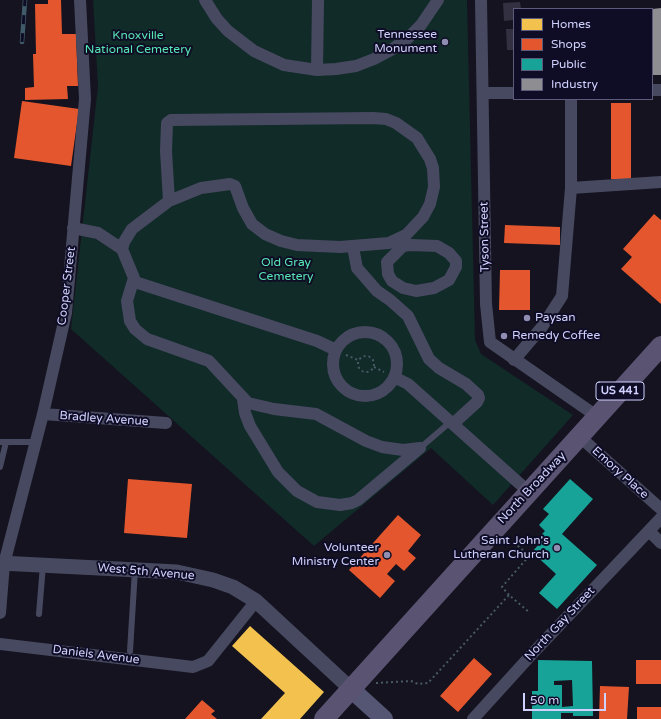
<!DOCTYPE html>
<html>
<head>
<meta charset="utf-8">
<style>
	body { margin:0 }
	#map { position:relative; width:661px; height:719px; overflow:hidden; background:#14131f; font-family:"Varela Round",sans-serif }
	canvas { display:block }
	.legend { position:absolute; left:513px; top:8px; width:140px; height:92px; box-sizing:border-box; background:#0f0d25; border:1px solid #5d5b7c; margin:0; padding:5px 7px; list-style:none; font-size:12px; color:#d1d1ff }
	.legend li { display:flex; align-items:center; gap:8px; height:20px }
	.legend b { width:20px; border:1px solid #5d5b7c }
	.scale { position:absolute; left:523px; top:693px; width:83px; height:18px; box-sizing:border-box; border:2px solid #d1d1ff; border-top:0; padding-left:5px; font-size:12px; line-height:14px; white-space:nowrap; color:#d1d1ff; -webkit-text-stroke:3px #0f0d25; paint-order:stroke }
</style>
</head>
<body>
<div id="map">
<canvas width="661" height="719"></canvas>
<ul class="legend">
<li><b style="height:11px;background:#f2c14e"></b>Homes</li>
<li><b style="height:11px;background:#e4572e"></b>Shops</li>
<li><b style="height:11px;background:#17a398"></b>Public</li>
<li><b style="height:11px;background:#8d8d92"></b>Industry</li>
</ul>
<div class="scale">50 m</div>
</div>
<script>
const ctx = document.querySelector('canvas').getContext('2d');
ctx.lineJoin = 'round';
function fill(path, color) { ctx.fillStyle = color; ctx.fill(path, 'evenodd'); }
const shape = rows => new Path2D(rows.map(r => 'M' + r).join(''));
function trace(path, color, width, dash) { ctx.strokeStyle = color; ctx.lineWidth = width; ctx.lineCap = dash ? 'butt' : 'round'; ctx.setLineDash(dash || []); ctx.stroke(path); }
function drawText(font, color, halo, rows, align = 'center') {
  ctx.font = font + ' "Varela Round",sans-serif'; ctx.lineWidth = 4; ctx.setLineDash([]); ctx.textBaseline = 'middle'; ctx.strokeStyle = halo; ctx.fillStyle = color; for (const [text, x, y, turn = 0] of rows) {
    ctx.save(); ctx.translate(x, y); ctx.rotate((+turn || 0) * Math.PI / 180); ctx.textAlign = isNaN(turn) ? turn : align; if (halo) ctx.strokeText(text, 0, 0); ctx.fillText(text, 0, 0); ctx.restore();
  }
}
fill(shape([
	[93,0,467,0,475,340,481,354,573,415,493,505,431,448,314,546,71,329,98,86]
]), '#112b29');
fill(shape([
	[250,626,324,692,300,719,261,719,285,693,232,646]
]), '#f2c14e');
fill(shape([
	[48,0,61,0,62,34,76,34,78,86,67,86,68,99,25,100,25,88,34,87,33,54,36,54,35,4,48,4],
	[22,101,79,109,71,166,14,158],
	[611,103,631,103,631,180,611,179],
	[654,214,661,220,661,304,621,269,632,257,623,249],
	[505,225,560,227,560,245,504,243],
	[500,270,530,270,530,310,499,310],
	[128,479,192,484,187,538,124,533],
	[398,515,421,535,408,551,416,558,404,571,396,564,387,574,395,581,380,598,349,570],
	[474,658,492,674,458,712,440,696],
	[636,660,661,660,661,684,636,684],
	[600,686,629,687,627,719,599,719],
	[202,700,215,711,211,714,217,719,185,719],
	[637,707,661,707,661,719,637,719]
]), '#e4572e');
fill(shape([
	[570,479,593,499,562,534,597,565,557,609,539,593,556,574,532,552,540,543,536,540,545,531,539,525,549,514,543,509],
	[538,660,592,661,593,716,573,716,573,713,561,713,561,719,532,719,532,691,538,691],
	[572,680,573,706,562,707,562,685,554,685,554,681]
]), '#17a398');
fill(shape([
	[661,8,661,75,652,75,652,9]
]), '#8d8d92');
fill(shape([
	[520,2,521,9,514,9,514,20,504,21,503,3],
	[506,29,514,29,514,50,507,50]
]), '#323041');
trace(shape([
	[346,355,358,360],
	'358 364a8 8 0 1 1 16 0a8 8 0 1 1-16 0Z',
	[374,367,384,372],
	[509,595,502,587,529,556,516,544],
	[376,683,411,681,418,684,428,683,509,595,529,612]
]), '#485a66', 2, [2, 3]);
trace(shape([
	[0,442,36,442],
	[420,448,448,424,454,423],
	[0,467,6,442],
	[39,614,43,565],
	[130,651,135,570]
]), '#474960', 6);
trace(shape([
	[205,0,217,19,228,31,254,51,284,65,317,70,336,69,356,66,374,59,391,50,407,39,421,25,438,0],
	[481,0,486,304,490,342,598,417],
	[317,70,318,0],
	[652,90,661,90],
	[483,93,514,93],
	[571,188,661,182],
	[169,201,166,151,167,123,171,120,373,118,386,119,396,123,417,138,430,159,433,168,434,187,430,204,423,217,406,235,389,243,340,247,297,245,281,241,265,234,252,224,243,208,235,186,230,184,201,188,169,201,132,229,124,242,122,249,134,278,127,301,130,321,135,329,147,339,209,361,248,403,274,409,316,414,366,441,382,447,403,450,420,448],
	[73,228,98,233,122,249],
	[411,245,437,246,449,253,456,261,456,267,449,280,434,288,416,291,403,288,392,281,388,274,387,262,403,246,411,245],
	[353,247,357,268,377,291,390,300,408,316,429,359,439,368,466,384,478,395,479,398,477,402,454,423],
	[135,282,317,341,336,350],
	'333 364a32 32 0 1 1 64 0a32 32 0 1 1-64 0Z',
	[514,360,542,327,562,296,571,188,571,99],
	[394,377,408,384,529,492],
	[243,399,245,413,250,426,278,472,297,491,317,502,340,505,352,503,358,500,420,448],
	[43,414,166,423],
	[580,437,661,509],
	[649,531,661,543],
	[0,613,4,564,43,414,66,313,85,99,80,0],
	[0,644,193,667,208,661,256,601],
	[473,719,532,654,661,518]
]), '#474960', 12);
trace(shape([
	[0,563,177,572,213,580,233,587,256,601,351,689]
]), '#474960', 15);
trace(shape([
	[351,689,384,719]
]), '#555673', 18);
trace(shape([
	[324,719,661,346]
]), '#5b5372', 20);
const rail = shape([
	[22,42,25,0]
]);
trace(rail, '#3f5a69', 4.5);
trace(rail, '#0f0d25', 3, [9]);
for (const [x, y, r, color] of [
	[445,42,4,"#8f8eb1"],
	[527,318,4,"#8f8eb1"],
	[504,336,4,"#8f8eb1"],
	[557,548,4,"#8f8eb1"],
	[387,555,4,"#8f8eb1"]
]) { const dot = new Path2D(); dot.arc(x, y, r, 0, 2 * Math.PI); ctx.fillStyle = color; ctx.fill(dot); trace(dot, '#0f0d25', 1.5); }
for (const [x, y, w] of [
	[620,391,48]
]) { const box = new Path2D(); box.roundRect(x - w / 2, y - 9, w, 18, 3); ctx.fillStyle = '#0f0d25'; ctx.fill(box); trace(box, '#d1d1ff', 1); }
drawText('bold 11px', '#d1d1ff', null, [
	["US 441",620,391]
]);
drawText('12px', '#d1d1ff', '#0f0d25', [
	["Tennessee",437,35],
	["Monument",437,49],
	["Paysan",535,318,"left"],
	["Remedy Coffee",512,336,"left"],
	["Saint John's",549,541],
	["Lutheran Church",549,555],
	["Volunteer",379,548],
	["Ministry Center",379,562]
], 'right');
drawText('12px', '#57e5b3', '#0f0d25', [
	["Knoxville",138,36],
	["National Cemetery",138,50],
	["Old Gray",286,263],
	["Cemetery",286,277]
]);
drawText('12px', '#d1d1ff', '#0f0d25', [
	["Tyson Street",485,237,-91],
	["Cooper Street",67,286,-83],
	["Bradley Avenue",104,419,4],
	["Emory Place",620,473,42],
	["North Broadway",532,488,-47],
	["West 5th Avenue",146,572,5],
	["North Gay Street",560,624,-47],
	["Daniels Avenue",96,655,7]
]);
</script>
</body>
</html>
